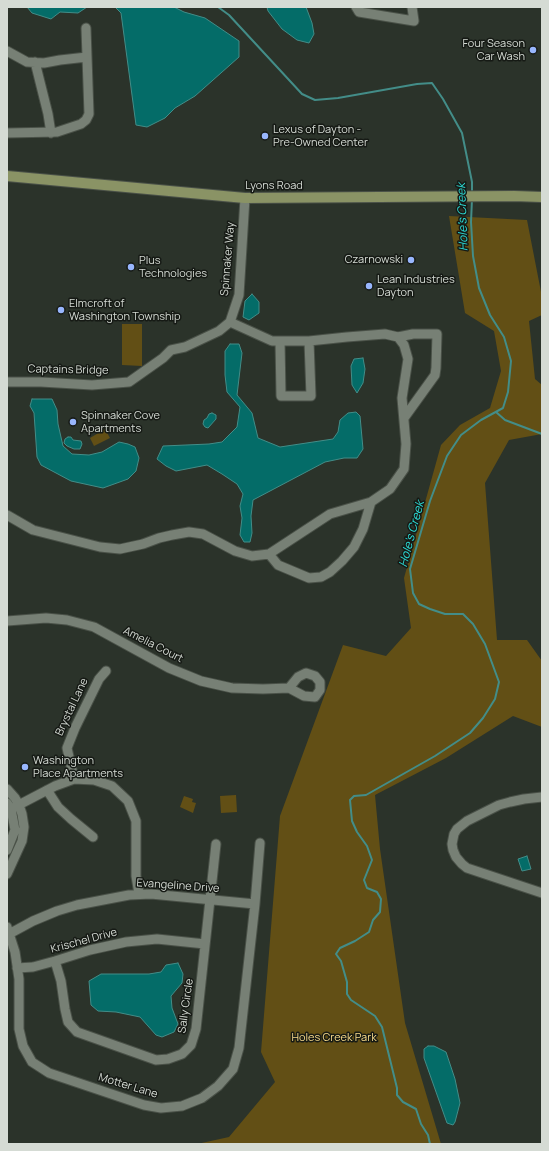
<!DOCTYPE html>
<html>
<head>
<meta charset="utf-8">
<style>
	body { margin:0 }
	#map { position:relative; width:549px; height:1151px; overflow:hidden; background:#2b332a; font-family:Manrope,sans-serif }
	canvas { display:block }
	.frame { position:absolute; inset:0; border:8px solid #d5dbd4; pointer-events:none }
</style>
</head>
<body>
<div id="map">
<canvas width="549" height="1151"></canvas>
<div class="frame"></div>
</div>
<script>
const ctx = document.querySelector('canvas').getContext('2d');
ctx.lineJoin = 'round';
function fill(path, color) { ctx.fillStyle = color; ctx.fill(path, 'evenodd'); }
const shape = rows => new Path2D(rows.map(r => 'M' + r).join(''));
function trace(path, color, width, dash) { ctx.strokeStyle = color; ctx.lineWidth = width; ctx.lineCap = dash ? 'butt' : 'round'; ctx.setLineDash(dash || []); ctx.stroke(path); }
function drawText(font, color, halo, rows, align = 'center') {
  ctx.font = font + ' Manrope,sans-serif'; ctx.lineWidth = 3; ctx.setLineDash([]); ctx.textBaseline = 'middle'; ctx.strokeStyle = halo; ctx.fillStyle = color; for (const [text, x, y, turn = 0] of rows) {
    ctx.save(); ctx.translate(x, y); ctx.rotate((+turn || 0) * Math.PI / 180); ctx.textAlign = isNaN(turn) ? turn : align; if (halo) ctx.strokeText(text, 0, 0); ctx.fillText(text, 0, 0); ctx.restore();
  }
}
fill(shape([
	[449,216,527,220,542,297,542,315,529,321,535,379,542,385,542,434,509,440,485,483,497,640,527,640,542,661,542,727,513,716,446,758,375,795,380,849,405,1023,441,1144,197,1144,229,1137,275,1082,261,1052,280,816,343,645,386,656,411,628,404,578,441,445,460,425,490,408,501,371,494,331,465,313],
	[122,324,142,324,142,366,122,365],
	[105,429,110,438,94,446,90,438],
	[236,795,237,812,221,813,220,796],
	[184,796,193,799,192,802,196,803,193,813,180,807]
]), '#624f15');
const water = shape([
	[27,7,87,7,78,13,60,12,51,19,32,13,27,7],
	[115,7,174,7,184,12,205,18,239,41,239,57,195,96,175,108,165,118,147,127,136,125,121,13,115,7],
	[267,7,306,7,312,23,314,34,309,43,297,40,282,29,268,11,267,7],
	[252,294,259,302,259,313,249,320,243,317,245,301,252,294],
	[230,344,239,344,242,353,237,395,252,413,258,438,280,447,333,439,338,432,340,420,348,413,356,412,360,416,363,449,357,458,344,458,325,462,253,500,251,516,252,533,250,542,244,542,240,535,242,518,240,506,243,494,237,484,222,474,207,465,176,471,166,466,157,459,163,446,209,444,222,442,237,427,240,407,227,392,225,375,225,351,230,344],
	[363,358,365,369,363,383,357,393,352,385,351,366,354,359,363,358],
	[32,399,52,399,57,410,58,424,63,446,72,454,89,455,102,452,119,442,128,444,135,447,139,458,136,471,128,479,103,488,71,481,41,465,37,457,34,413,30,406,32,399],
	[212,413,216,415,216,419,208,428,205,427,203,424,204,420,207,418,209,414,212,413],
	[68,437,71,437,73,440,81,441,82,444,80,449,74,449,67,446,64,443,65,439,68,437],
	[527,856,531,869,522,871,518,859,527,856],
	[178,963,183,974,182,983,171,996,172,1008,178,1024,174,1032,162,1037,156,1035,140,1017,116,1012,98,1011,91,1005,89,981,101,974,149,974,161,972,166,965,178,963],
	[428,1046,434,1046,446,1052,455,1079,460,1103,455,1122,453,1125,447,1123,424,1058,424,1049,428,1046]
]);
fill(water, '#046c68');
trace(water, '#438d88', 1);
trace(shape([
	[218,7,229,15,302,94,315,100,338,98,417,84,432,83,443,99,462,133,472,182,472,192],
	[496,412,505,420,542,434],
	[430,1144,428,1135,421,1124,416,1109,403,1102,397,1095,397,1088,382,1027,375,1016,351,1000,347,994,347,982,341,961,336,954,340,948,355,941,369,932,373,920,380,912,381,899,377,892,367,888,364,880,372,860,367,846,357,832,352,821,350,800,354,796,366,795,435,756,470,733,483,718,495,699,499,682,485,644,473,624,463,614,445,614,430,609,419,604,413,593,410,569,430,501,447,456,461,435,481,420,503,408,508,392,511,361,504,337,490,315,479,288,473,256,471,222,472,199]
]), '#438d88', 2);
const minor = shape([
	[356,7,359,12,414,21,412,7],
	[7,51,27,62,44,63,60,60,87,57],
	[35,62,48,114,51,133],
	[7,133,57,132,81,124,86,120,89,114,86,28],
	[398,337,413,334,437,334,436,368,435,375,404,418],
	[280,341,281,396,311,396,309,341],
	[7,382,41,382,92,385,129,382,163,358,171,350,185,347,219,331,230,322,239,295,245,198],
	[7,515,33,530,100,547,120,549,143,544,159,538,172,535,189,532,203,534,235,551,252,556,269,554,330,514,371,502,390,489,404,469,406,444,402,398,408,359,404,345,398,337,385,334,347,337,309,341,272,341,230,322],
	[269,554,278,565,309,578,321,577,330,572,342,561,354,547,363,529,371,502],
	[7,621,46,618,67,620,94,627,169,668,201,681,232,688,263,689,289,688,304,696,315,697,320,690,320,682,315,676,306,673,298,677,289,688],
	[74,779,67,748,75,728,99,679,106,671],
	[7,789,15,798,19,805,22,814,24,827,22,841,7,874],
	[47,790,58,807,71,819,93,837],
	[542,797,524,799,510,802,499,805,467,821,457,829,454,834,452,844,453,850,456,857,462,864,467,868,542,893],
	[7,803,11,809,15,830,7,850],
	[11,809,55,786,74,779,94,780,112,786,128,801,136,821,136,876,139,894],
	[7,927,15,952,19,979,19,1029,23,1046,32,1062,49,1073,144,1105,161,1108,182,1106,202,1098,218,1086,233,1069,239,1048,255,904,260,843],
	[9,934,33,921,57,911,77,905,129,895,151,894,255,904],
	[55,961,61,981,65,1009,68,1022,77,1032,156,1060,168,1059,182,1054,191,1045,196,1029,216,844],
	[17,968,33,967,55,961,90,950,126,942,157,939,205,944]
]);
const major = shape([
	[7,176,245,198,514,196,542,197]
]);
trace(minor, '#4a5148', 11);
trace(major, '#4a5148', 12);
trace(minor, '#778075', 9);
trace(major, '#8a9365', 10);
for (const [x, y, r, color] of [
	[533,50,4,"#98b6fd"],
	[265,136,4,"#98b6fd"],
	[411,260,4,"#98b6fd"],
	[131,267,4,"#98b6fd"],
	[369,286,4,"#98b6fd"],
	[61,310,4,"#98b6fd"],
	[73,422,4,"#98b6fd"],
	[25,767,4,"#98b6fd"]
]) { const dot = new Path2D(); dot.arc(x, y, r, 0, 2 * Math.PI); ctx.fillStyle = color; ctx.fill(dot); trace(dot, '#161a15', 1.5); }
drawText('11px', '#d5dbd4', '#161a15', [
	["Four Season",525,44,"right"],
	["Car Wash",525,57,"right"],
	["Lexus of Dayton -",273,130],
	["Pre-Owned Center",273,143],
	["Czarnowski",403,260,"right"],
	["Plus",139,261],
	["Technologies",139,274],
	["Lean Industries",377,280],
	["Dayton",377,293],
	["Elmcroft of",69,304],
	["Washington Township",69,317],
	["Spinnaker Cove",81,416],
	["Apartments",81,429],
	["Washington",33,761],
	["Place Apartments",33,774]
], 'left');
drawText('11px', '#d5dbd4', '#161a15', [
	["Lyons Road",274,186],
	["Spinnaker Way",228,259,-85],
	["Captains Bridge",68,370,1],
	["Amelia Court",153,645,27],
	["Brystal Lane",72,707,-65],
	["Evangeline Drive",178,886,4],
	["Krischel Drive",84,941,-15],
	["Sally Circle",186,1006,-82],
	["Motter Lane",128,1086,17]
]);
drawText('11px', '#fadc8b', '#161a15', [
	["Holes Creek Park",334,1038]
]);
drawText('italic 12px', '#2cdad4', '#161a15', [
	["Hole's Creek",463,217,-92],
	["Hole's Creek",412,534,-75]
]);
</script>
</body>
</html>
